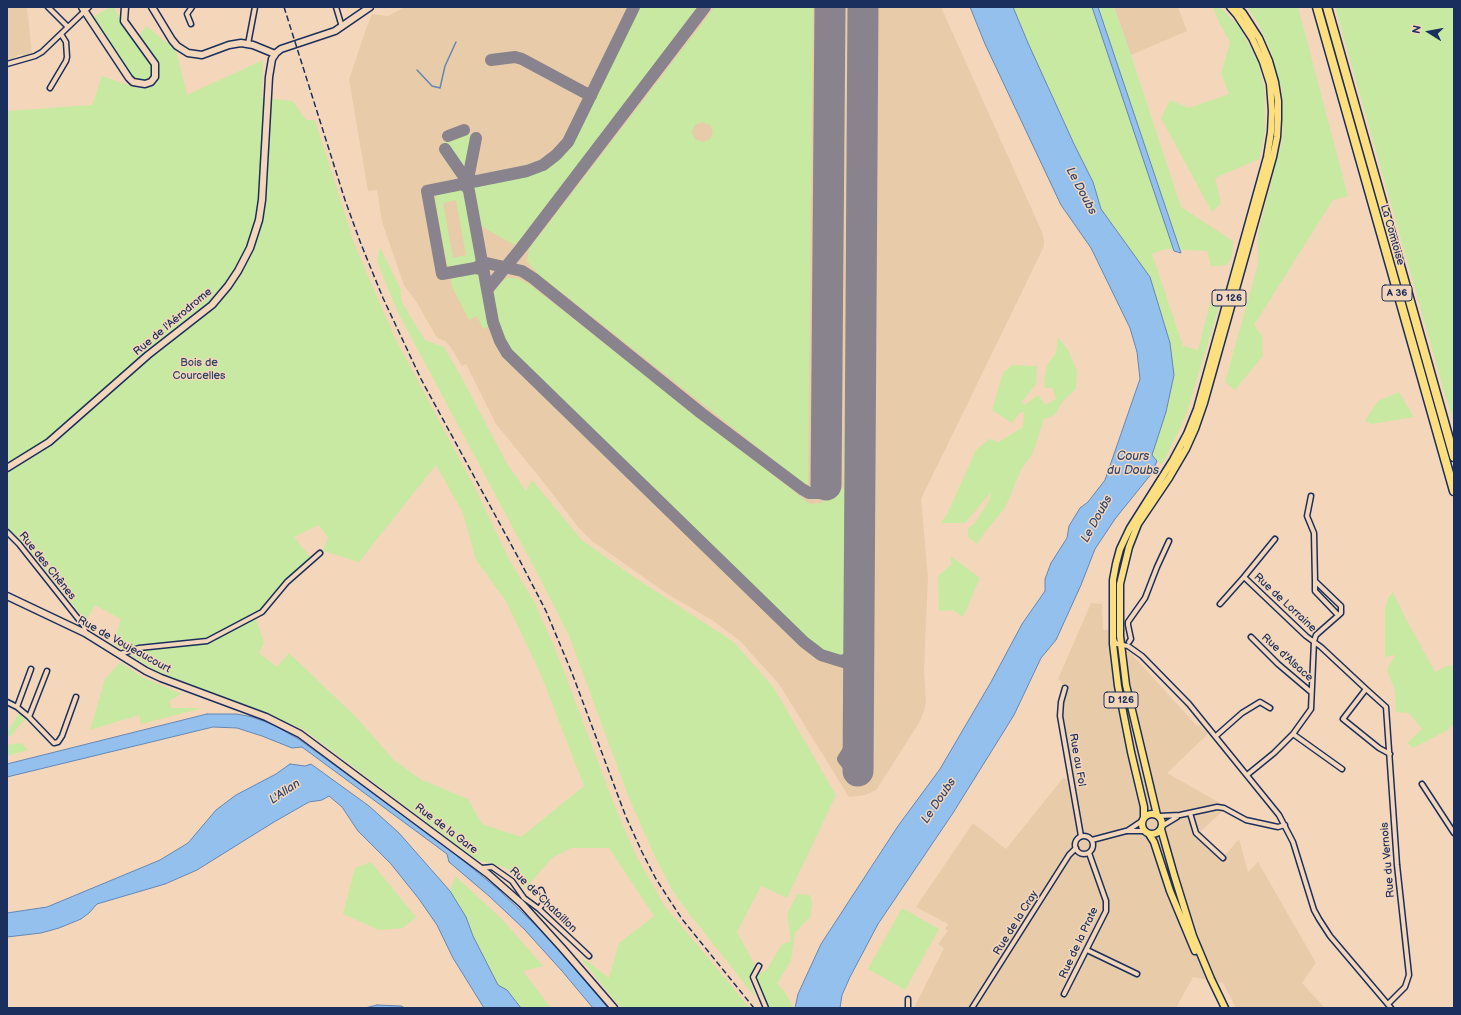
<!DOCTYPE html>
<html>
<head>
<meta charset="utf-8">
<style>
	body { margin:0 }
	#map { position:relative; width:1461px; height:1015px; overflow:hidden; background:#f4d7ba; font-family:"Balsamiq Sans",sans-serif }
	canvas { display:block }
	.frame { position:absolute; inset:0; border:8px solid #1b2f5e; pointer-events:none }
	.north { position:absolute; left:1409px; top:12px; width:40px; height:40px; -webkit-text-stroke:3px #f4d7ba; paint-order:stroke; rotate:281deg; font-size:11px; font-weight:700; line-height:16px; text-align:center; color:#1b2f5e }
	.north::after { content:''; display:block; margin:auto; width:14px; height:18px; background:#1b2f5e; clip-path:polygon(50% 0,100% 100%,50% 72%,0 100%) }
</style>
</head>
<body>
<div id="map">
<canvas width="1461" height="1015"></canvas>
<div class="frame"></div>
<div class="north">N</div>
</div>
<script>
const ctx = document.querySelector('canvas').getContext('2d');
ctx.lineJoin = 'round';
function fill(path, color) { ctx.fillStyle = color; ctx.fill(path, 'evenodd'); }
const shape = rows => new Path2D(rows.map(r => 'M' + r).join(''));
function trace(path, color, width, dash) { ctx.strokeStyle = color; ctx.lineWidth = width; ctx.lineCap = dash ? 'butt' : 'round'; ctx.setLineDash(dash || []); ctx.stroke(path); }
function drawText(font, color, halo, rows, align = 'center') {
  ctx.font = font + ' "Balsamiq Sans",sans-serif'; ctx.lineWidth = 3; ctx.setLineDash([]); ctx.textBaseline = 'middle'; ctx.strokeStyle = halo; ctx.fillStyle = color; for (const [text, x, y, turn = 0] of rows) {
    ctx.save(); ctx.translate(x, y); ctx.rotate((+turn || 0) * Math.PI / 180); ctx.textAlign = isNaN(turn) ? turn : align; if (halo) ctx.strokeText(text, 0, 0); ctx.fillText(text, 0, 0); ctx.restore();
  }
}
fill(shape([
	[7,7,27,7,32,54,23,57,22,54,18,55,13,59,7,61],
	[405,7,941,7,1042,232,1044,240,1044,246,1020,296,921,499,928,577,924,671,926,701,924,711,919,723,876,790,865,795,849,797,779,684,740,641,712,620,669,595,592,541,579,528,544,483,496,424,466,364,462,366,450,346,445,341,437,338,417,303,404,285,382,222,377,190,368,191,349,80,366,29,372,14,388,16],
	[1114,7,1178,7,1187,31,1131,55],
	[1091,603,1102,604,1103,630,1124,628,1128,650,1197,726,1200,725,1208,734,1167,773,1227,807,1200,832,1225,855,1239,839,1248,872,1258,862,1316,963,1302,983,1325,1008,1236,1008,1223,983,1193,977,1176,1008,914,1008,944,948,938,944,948,931,945,929,948,924,916,907,973,823,1006,849,1063,778,1067,779,1057,711,1062,683,1058,679]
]), '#e8cca9');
fill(shape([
	[110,7,113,7,135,41,146,26,176,50,187,95,263,60,262,98,293,101,306,120,315,120,355,246,395,338,474,486,510,561,536,605,560,661,617,812,636,855,664,905,750,1008,621,1008,580,958,587,961,609,978,619,943,654,916,609,848,571,848,552,858,525,889,506,868,477,860,303,729,256,710,156,671,113,644,121,619,95,605,86,621,21,541,7,527,7,111,92,105,102,76,140,89,93,17],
	[436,465,463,513,476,560,506,601,541,675,584,786,521,837,482,824,468,799,420,779,394,760,357,718,289,653,277,667,259,653,264,643,255,615,275,592,311,558,294,537,319,525,328,538,323,551,359,562],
	[638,7,698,7,534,224,515,245,479,225,473,195,475,186,531,175,540,171,557,161,570,146],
	[715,7,813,7,808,487,537,273,527,261,529,249],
	[702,122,710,125,713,132,710,139,703,142,695,139,692,132,695,125],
	[849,7,856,7,851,643,846,652,842,655,836,656,820,650,807,641,516,356,509,349,500,331,492,294,506,278,517,278,529,284,810,504,821,503,839,493,844,487],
	[1013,7,1114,7,1131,55,1181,207,1233,241,1232,256,1227,265,1211,266,1207,251,1165,249,1152,254,1183,346,1198,350,1210,303,1225,287,1185,418,1162,465,1152,455,1166,412,1174,375,1170,343,1150,277,1101,209,1093,182,1074,144,1027,41],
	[1213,7,1220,7,1239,26,1258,62,1265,91,1265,131,1259,159,1215,178,1221,203,1212,212,1161,118,1170,100,1189,108,1229,94,1221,74,1230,42,1219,22],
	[1247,7,1298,7,1348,196,1333,200,1254,325,1262,336,1263,356,1235,390,1225,382,1258,264,1258,234,1283,137,1282,90,1271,52,1258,23],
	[1335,7,1454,7,1454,423,1444,391],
	[465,132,469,133,473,138,464,173,447,149,445,142,447,138],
	[460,188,466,192,478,259,474,265,454,269,450,267,447,265,435,200,438,193,440,192],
	[456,200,466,255,453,258,443,203],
	[380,247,401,290,401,299,404,306,425,340,444,347,462,378,506,462,526,491,532,480,582,540,634,577,734,642,774,688,836,795,787,898,761,886,737,932,755,965,749,977,755,997,687,911,672,890,656,859,629,798,569,636,535,569,397,311,377,261],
	[475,272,479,273,481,276,490,321,488,327,483,329,477,316,469,320,452,287,451,281,452,278,456,276],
	[1058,337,1068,350,1077,371,1076,389,1062,402,1055,415,1044,419,1033,453,1021,470,1005,508,985,532,977,544,968,537,968,528,975,523,989,501,991,492,965,523,941,523,948,512,976,450,989,439,999,442,1023,427,1024,412,1019,413,1012,423,992,410,1003,373,1012,365,1037,366,1036,384,1022,402,1025,405,1038,395,1045,405,1056,399,1053,388,1045,388,1044,380,1047,365,1056,353],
	[1399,392,1414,417,1372,424,1365,421,1378,401],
	[951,556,980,578,963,617,953,610,939,611,938,576,951,565],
	[1393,592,1405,617,1435,672,1449,665,1454,666,1454,723,1448,730,1413,748,1407,743,1422,729,1409,713,1396,712,1395,691,1387,670,1395,655,1385,657,1385,610,1388,598],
	[120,662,142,677,182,694,169,701,171,708,203,708,141,724,139,715,90,730,105,679],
	[19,713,25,719,11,736,7,737,7,733],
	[22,743,28,750,7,756,7,745],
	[371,862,416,917,403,928,379,930,343,914,355,868],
	[455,876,502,919,543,966,523,971,551,1008,521,1008,507,990,498,985,473,936,466,917,450,891],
	[797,894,810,895,812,904,810,917,795,933,791,960,777,984,784,991,794,1008,770,1008,766,1003,756,979,756,974,766,971,782,944,791,941,787,914],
	[902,908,939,929,905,990,868,969]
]), '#c7e9a2');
const water = shape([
	[970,7,1013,7,1028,43,1074,144,1093,182,1101,209,1150,277,1170,343,1174,375,1166,412,1152,455,1157,461,1152,473,1115,519,1095,549,1081,585,1056,640,1041,658,1014,715,953,813,878,924,850,977,842,995,840,1008,795,1008,798,994,821,944,898,826,940,769,991,682,1022,624,1045,591,1045,579,1051,563,1067,538,1069,526,1080,508,1088,502,1105,480,1140,379,1137,352,1130,328,1091,248,1061,205,985,44,970,7],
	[1092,7,1098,7,1181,253,1174,251,1092,7],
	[207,714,237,714,252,717,274,725,300,740,449,849,499,890,546,935,608,1008,593,1008,562,971,524,929,489,896,449,862,447,854,302,747,292,748,262,736,237,728,213,727,7,777,7,764,207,714],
	[290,764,305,766,311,764,369,806,399,833,450,891,466,917,473,936,498,985,507,990,521,1008,484,1008,453,958,437,925,419,899,391,864,358,831,342,807,329,796,322,800,309,802,274,822,197,870,165,884,97,904,89,913,81,919,59,928,41,933,7,937,7,913,47,907,160,860,188,843,216,810,236,795,276,774,290,764],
	[377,1005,401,1006,405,1008,365,1008,377,1005]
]);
fill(water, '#94c0ed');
trace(water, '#6486b4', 1);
trace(shape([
	[417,70,432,86,440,88,445,66,456,42]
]), '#6486b4', 1.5);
trace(shape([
	[491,60,515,57,522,59,591,96],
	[448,136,464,130],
	[445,149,467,181],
	[462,184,467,187,469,191,493,322,500,341,507,353,804,642,821,655,850,664,855,669,858,678],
	[467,184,476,138],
	[478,267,482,262,522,271,533,278,701,413,802,489,809,493,819,493,826,489,826,485],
	[484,272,481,269,475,268,442,274,427,191,527,171,543,165,556,155,568,142,634,7],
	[487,290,522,247,705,7],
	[841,661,851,658,855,654,858,647],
	[858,734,843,759,847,764,852,766,860,761,861,753,858,748]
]), '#88838c', 12);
trace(shape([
	[826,485,830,7],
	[858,771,863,7]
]), '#88838c', 31);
const street = shape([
	[48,7,68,27],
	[336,7,342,27],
	[191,24,187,14,192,7],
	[248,44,255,7],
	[7,64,35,56,42,52,89,7],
	[50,88,66,61,67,57,66,42,61,34],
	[7,532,19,544,84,626,85,633],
	[1244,577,1275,539],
	[1315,581,1315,591,1338,615],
	[1220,604,1244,577,1306,636,1321,647,1366,689,1386,707,1397,865,1409,975,1405,987,1388,1004],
	[1251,637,1278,664,1311,692],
	[1114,639,1115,642,1117,644,1128,646,1142,656,1189,704,1279,815,1293,842,1314,910,1319,919,1330,936,1391,1008],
	[1129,642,1131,639,1128,625,1128,622,1145,598,1157,567,1169,541],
	[120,654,139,648,207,641,262,612,287,582,320,553],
	[1065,688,1061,702,1060,716,1081,836],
	[1366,689,1343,719,1379,748,1390,754],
	[7,702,17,707,29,717,54,743,58,742,62,736,76,697],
	[17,707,31,669],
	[29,717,47,671],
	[1293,734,1342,769],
	[1216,736,1242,713,1260,702,1270,708],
	[1247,775,1274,753,1293,734,1311,709,1314,641,1316,635,1341,613,1341,606,1315,581,1314,533,1307,516,1311,496],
	[1422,784,1454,833],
	[1190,813,1196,833,1223,858],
	[1159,816,1180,815,1217,807,1224,808,1246,820,1278,827,1285,825],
	[1162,826,1177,817],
	[1127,831,1142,821],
	'1075 845a9 9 0 1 1 18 0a9 9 0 1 1-18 0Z',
	[1092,840,1126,831,1145,831],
	[482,868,492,867,512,881,524,898,539,909,589,956],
	[539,909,545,900,541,890],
	[1087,950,1137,974],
	[759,966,753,977,766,1008],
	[1064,994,1106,911,1106,901,1089,853],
	[908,1008,908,999],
	[972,1008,1069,855,1076,848]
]);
const secondary = shape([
	[82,7,129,78,133,82,145,84,151,82,155,77,155,64,124,21,125,7],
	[152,7,172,40,177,46,188,53,202,55,229,45,241,43,253,45,275,54],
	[7,468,49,442,148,355,212,305,228,286,238,271,250,248,259,220,262,200,269,77,272,59,276,53,281,49,335,31,370,7],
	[7,596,85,633,146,671,161,678,266,717,300,734,488,874,522,904,562,948,614,1008]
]);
const primary = shape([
	'1142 824a10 10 0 1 1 20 0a10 10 0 1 1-20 0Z',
	[1157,815,1126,685,1120,636,1120,584,1129,547,1138,524,1169,478,1186,449,1195,429,1204,403,1273,157,1277,137,1278,119,1278,101,1275,82,1269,61,1259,38,1243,13,1237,7],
	[1144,817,1144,807,1131,752,1118,686,1113,644,1113,580,1116,564,1120,549,1130,528,1173,460,1187,434,1197,409,1267,157,1271,132,1272,111,1270,84,1263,62,1252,38,1237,15,1230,7],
	[1161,829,1174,875,1193,936,1211,979,1225,1008],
	[1149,834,1154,842,1170,891,1195,951]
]);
const highway = shape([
	[1317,7,1454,491],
	[1327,7,1454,457]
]);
trace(street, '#1b2f5e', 7);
trace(secondary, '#1b2f5e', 9);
trace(primary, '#1b2f5e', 9);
trace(highway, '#1b2f5e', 11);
trace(street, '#f4d7ba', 4);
trace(secondary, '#f4d7ba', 6);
trace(primary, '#fedf80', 6);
trace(highway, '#fedf80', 8);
trace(shape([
	[284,7,345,200,361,244,383,298,421,379,519,559,546,611,572,673,626,817,642,852,656,879,682,919,754,1008]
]), '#1b2f5e', 1.5, [6, 3]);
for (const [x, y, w] of [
	[1397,293,30],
	[1229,298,34],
	[1121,700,34]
]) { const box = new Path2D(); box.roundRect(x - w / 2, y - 8, w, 16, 3); ctx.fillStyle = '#f4d7ba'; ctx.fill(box); trace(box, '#1b2f5e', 1); }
drawText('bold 10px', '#1b2f5e', null, [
	["A 36",1397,293],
	["D 126",1229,298],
	["D 126",1121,700]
]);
drawText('11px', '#1b2f5e', '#f4d7ba', [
	["La Comtoise",1392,235,74],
	["Rue de l'Aérodrome",173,322,-40],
	["Rue des Chênes",47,566,51],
	["Rue de Lorraine",1285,603,43],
	["Rue de Voujeaucourt",124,645,29],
	["Rue d'Alsace",1287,658,42],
	["Rue au Fol",1077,760,80],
	["Rue de la Gare",446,829,37],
	["Rue du Vernois",1388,860,-95],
	["Rue de Chataillon",543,900,44],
	["Rue de la Cray",1016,923,-58],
	["Rue de la Prate",1079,943,-65]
]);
drawText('11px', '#2c4265', '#f4d7ba', [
	["Bois de",199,363],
	["Courcelles",199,376]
]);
drawText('italic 12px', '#2d4573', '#f4d7ba', [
	["Le Doubs",1081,191,62],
	["Cours",1133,457],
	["du Doubs",1133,471],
	["Le Doubs",1097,519,-61],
	["L'Allan",285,792,-34],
	["Le Doubs",939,801,-56]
]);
</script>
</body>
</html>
